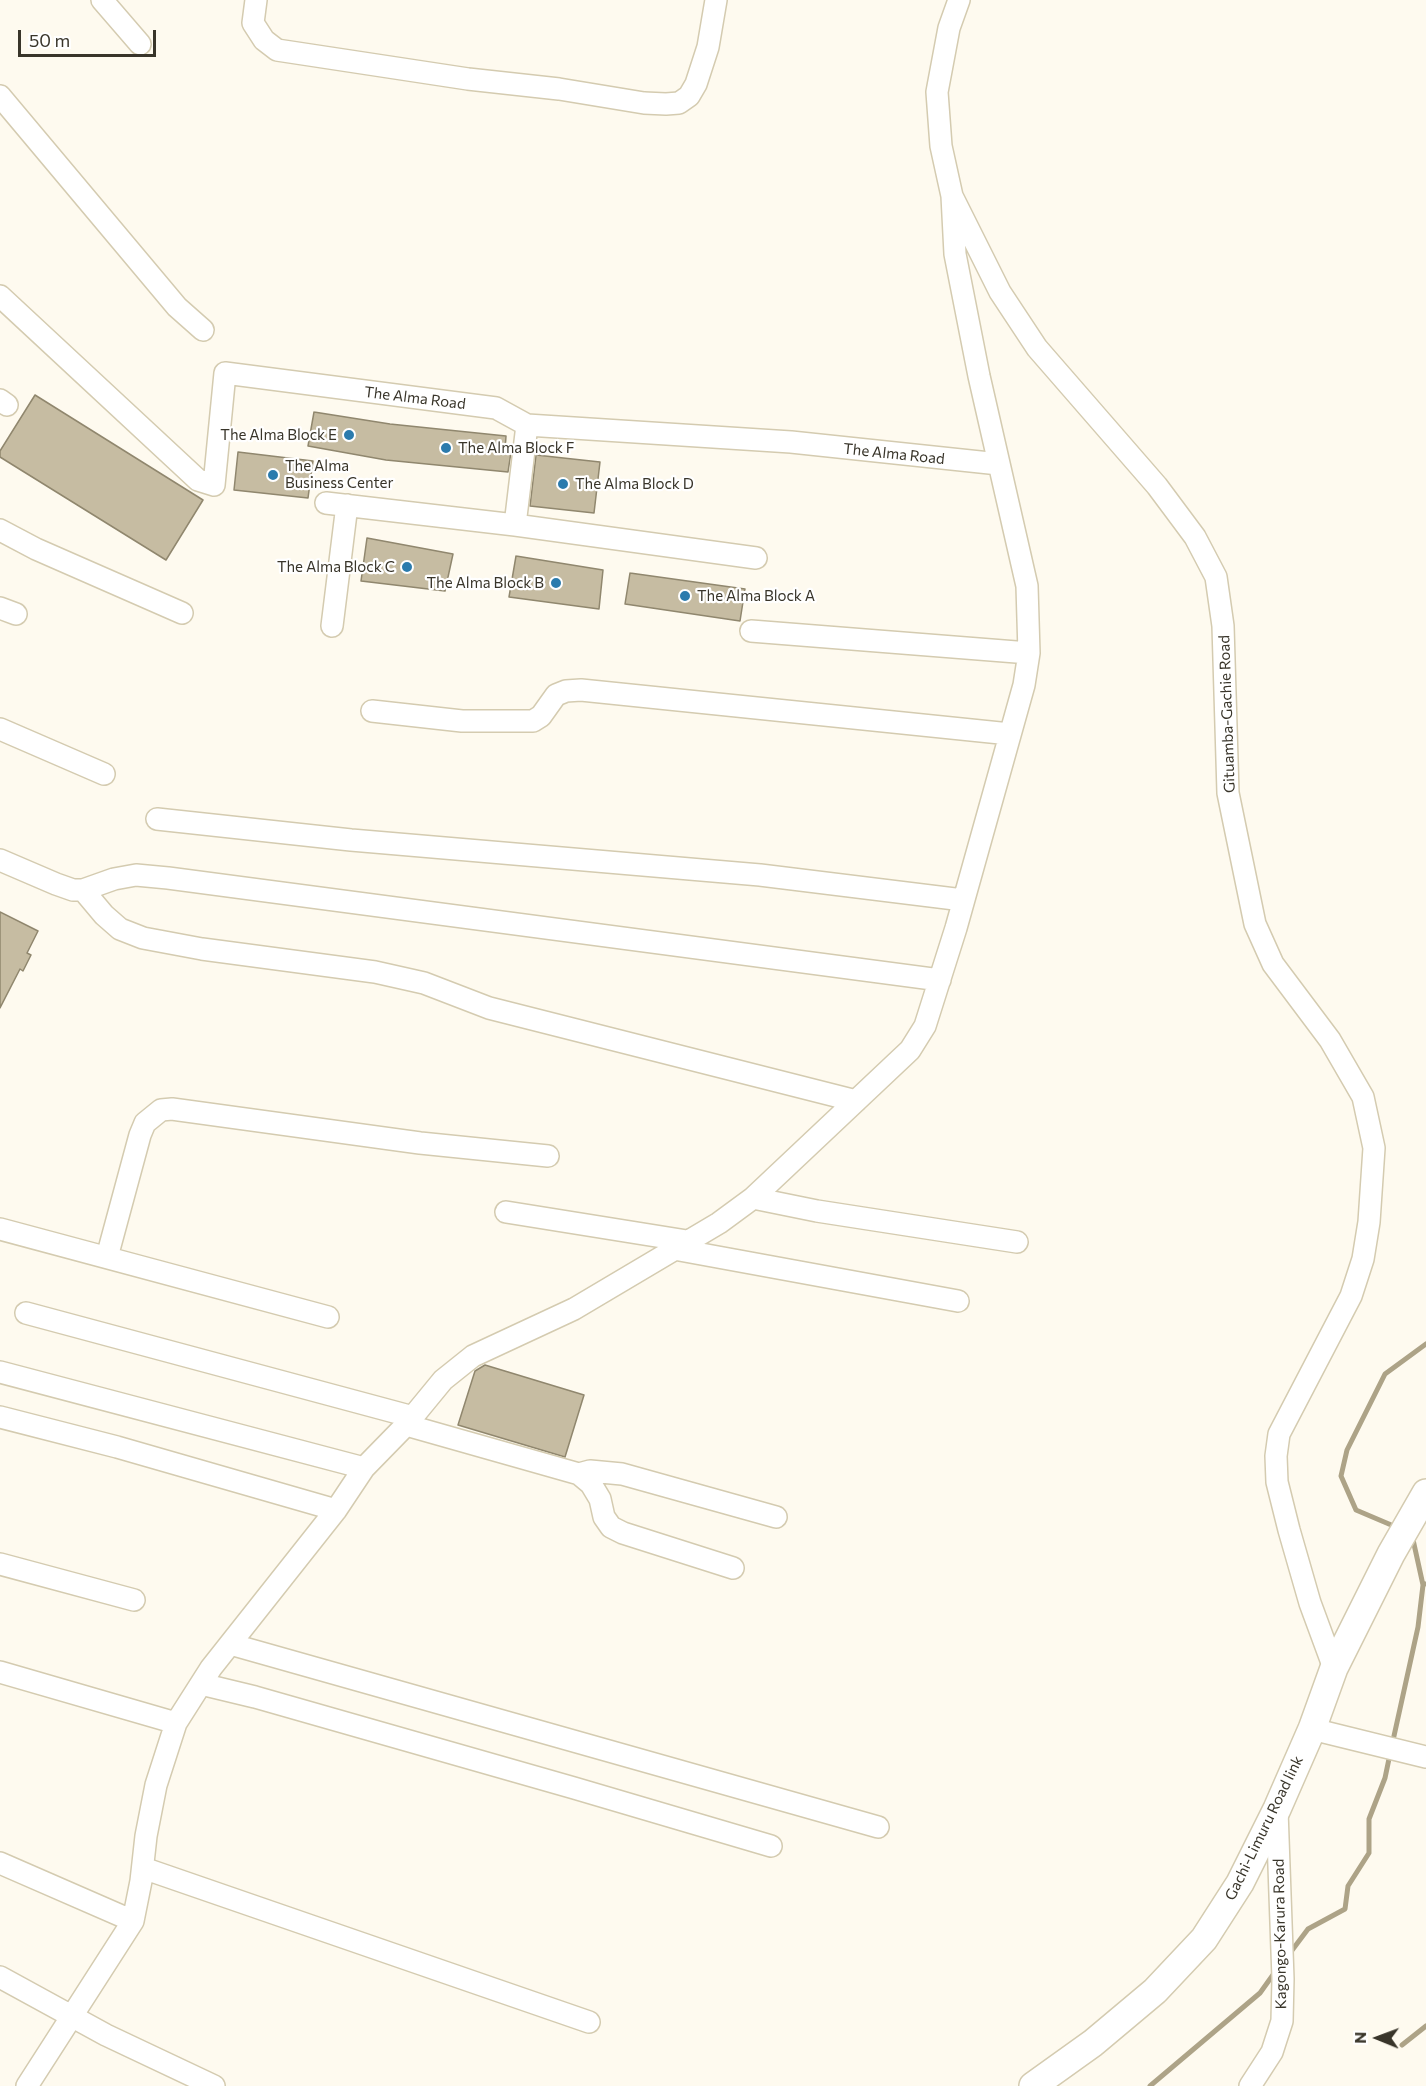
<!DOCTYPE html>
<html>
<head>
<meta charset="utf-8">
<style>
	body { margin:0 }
	#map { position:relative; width:1426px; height:2086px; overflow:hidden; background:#fefaef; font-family:Commissioner,sans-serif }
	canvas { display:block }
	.north { position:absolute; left:1348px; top:2008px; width:60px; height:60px; -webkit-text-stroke:4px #fff; paint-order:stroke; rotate:271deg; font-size:16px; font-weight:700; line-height:24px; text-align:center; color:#39352a }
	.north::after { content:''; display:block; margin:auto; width:21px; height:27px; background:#39352a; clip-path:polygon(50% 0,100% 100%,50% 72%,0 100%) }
	.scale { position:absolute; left:18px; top:30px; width:138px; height:27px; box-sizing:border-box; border:3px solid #39352a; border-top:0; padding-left:8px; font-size:18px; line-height:21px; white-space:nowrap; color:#39352a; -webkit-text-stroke:4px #fff; paint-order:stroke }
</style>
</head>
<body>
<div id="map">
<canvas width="1426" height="2086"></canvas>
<div class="north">N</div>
<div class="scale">50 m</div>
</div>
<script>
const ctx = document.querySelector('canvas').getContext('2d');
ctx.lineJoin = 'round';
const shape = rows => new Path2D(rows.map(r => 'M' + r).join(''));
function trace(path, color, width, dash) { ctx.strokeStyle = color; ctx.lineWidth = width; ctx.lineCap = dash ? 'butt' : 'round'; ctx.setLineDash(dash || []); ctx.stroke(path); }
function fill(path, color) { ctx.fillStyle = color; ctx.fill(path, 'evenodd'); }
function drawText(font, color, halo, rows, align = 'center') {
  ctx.font = font + ' Commissioner,sans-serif'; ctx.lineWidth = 4.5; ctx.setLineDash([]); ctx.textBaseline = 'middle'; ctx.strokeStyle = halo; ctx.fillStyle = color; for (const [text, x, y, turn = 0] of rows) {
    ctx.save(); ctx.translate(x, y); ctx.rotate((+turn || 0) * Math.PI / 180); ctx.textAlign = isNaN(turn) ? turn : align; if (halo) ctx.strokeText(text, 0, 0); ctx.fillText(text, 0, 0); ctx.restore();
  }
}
trace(shape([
	[1396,1527,1356,1510,1341,1476,1347,1450,1385,1374,1426,1344],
	[1412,1535,1423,1585,1425,1584],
	[1392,1745,1418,1627,1423,1585],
	[1290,1953,1308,1929,1345,1909,1348,1886,1369,1853,1369,1819,1385,1778,1390,1754],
	[1402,2045,1426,2026],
	[1150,2086,1260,1993,1275,1972]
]), '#ada387', 5);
const building = shape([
	[35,395,203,500,166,560,0,457,0,451,35,395],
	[314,412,390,424,506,436,505,451,511,452,508,472,386,460,308,446,314,412],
	[238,452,313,461,308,498,234,490,238,452],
	[536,455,600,462,594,513,530,506,536,455],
	[367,538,453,554,445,591,361,581,367,538],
	[516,556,603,570,599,609,509,597,516,556],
	[630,573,745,589,740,621,625,604,630,573],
	[0,912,38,931,27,953,31,955,23,971,20,969,0,1008,0,912],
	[485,1365,584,1395,565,1457,458,1425,475,1371,485,1365]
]);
fill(building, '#c6bca2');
trace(building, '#90876e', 1.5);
const minor = shape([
	[102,0,140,44],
	[256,0,253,23,264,40,277,50,468,79,559,89,644,103,666,104,679,103,689,96,696,84,708,47,716,0],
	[959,0,949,28,937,92,941,146,952,196,1000,292,1037,348,1157,486,1195,537,1216,577,1223,626,1228,793,1255,924,1273,964,1330,1040,1363,1097,1374,1148,1369,1222,1363,1259,1351,1296,1279,1434,1276,1456,1277,1482,1289,1530,1310,1603,1334,1668],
	[0,96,177,307,203,330],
	[0,296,198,480,214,485,225,373,496,408,527,425,791,442,999,464],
	[0,400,7,405],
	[326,503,515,525,756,558],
	[515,525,527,425],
	[0,530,36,549,182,613],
	[0,608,16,614],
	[332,626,347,505],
	[751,631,1029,653],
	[372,711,462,721,533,721,541,716,556,695,566,691,581,690,1010,734],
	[0,729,104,774],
	[157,819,351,840,760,875,963,900],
	[0,860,56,884,73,890,83,890,114,879,136,875,168,878,940,980],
	[83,890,104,915,120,929,143,938,202,949,375,972,424,983,489,1008,856,1101],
	[753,1198,817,1211,1017,1242],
	[506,1212,687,1241],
	[0,1229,328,1317],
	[674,1249,958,1301],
	[107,1257,140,1135,145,1123,161,1110,172,1109,420,1143,548,1156],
	[26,1313,413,1417],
	[0,1372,364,1468],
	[0,1417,117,1447,336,1510],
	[406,1425,579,1474,591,1484,600,1499,604,1517,611,1527,623,1533,733,1568],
	[579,1474,590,1471,622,1474,776,1517],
	[0,1564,134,1600],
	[230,1644,878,1827],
	[0,1672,176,1723],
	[201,1684,255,1697,574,1788,771,1846],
	[1312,1729,1426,1757],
	[0,1863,133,1921],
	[143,1868,589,2022],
	[0,1977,106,2035,214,2086],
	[27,2086,133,1921,141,1881,146,1836,156,1785,176,1723,211,1668,336,1510,364,1468,406,1425,443,1380,473,1356,574,1309,719,1223,753,1198,910,1050,925,1026,956,928,1024,685,1029,653,1027,586,979,376,955,254,952,196],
	[1250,2086,1272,2052,1282,2021,1283,1979,1277,1810]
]);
const major = shape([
	[1033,2086,1093,2043,1155,1991,1204,1939,1240,1883,1277,1809,1312,1729,1334,1668,1391,1554,1426,1493]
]);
trace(minor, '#d4cbb0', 24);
trace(major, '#d4cbb0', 30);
trace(minor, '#fff', 21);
trace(major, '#fff', 27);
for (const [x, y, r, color] of [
	[349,435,6,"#2b7bad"],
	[446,448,6,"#2b7bad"],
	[273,475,6,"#2b7bad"],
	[563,484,6,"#2b7bad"],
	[407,567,6,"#2b7bad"],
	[556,583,6,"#2b7bad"],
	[685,596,6,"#2b7bad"]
]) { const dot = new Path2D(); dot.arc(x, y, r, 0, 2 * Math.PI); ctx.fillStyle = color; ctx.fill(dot); trace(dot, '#fff', 2); }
drawText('15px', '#39352a', '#fff', [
	["The Alma Road",415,398,7],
	["The Alma Road",894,454,6],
	["Gituamba-Gachie Road",1227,714,-92],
	["Gachi-Limuru Road link",1264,1828,-64],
	["Kagongo-Karura Road",1280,1934,-91]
]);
drawText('15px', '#39352a', '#fff', [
	["The Alma Block E",337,435,"right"],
	["The Alma Block F",458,448],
	["The Alma",285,466],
	["Business Center",285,483],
	["The Alma Block D",575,484],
	["The Alma Block C",395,567,"right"],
	["The Alma Block B",544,583,"right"],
	["The Alma Block A",697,596]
], 'left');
</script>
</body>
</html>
